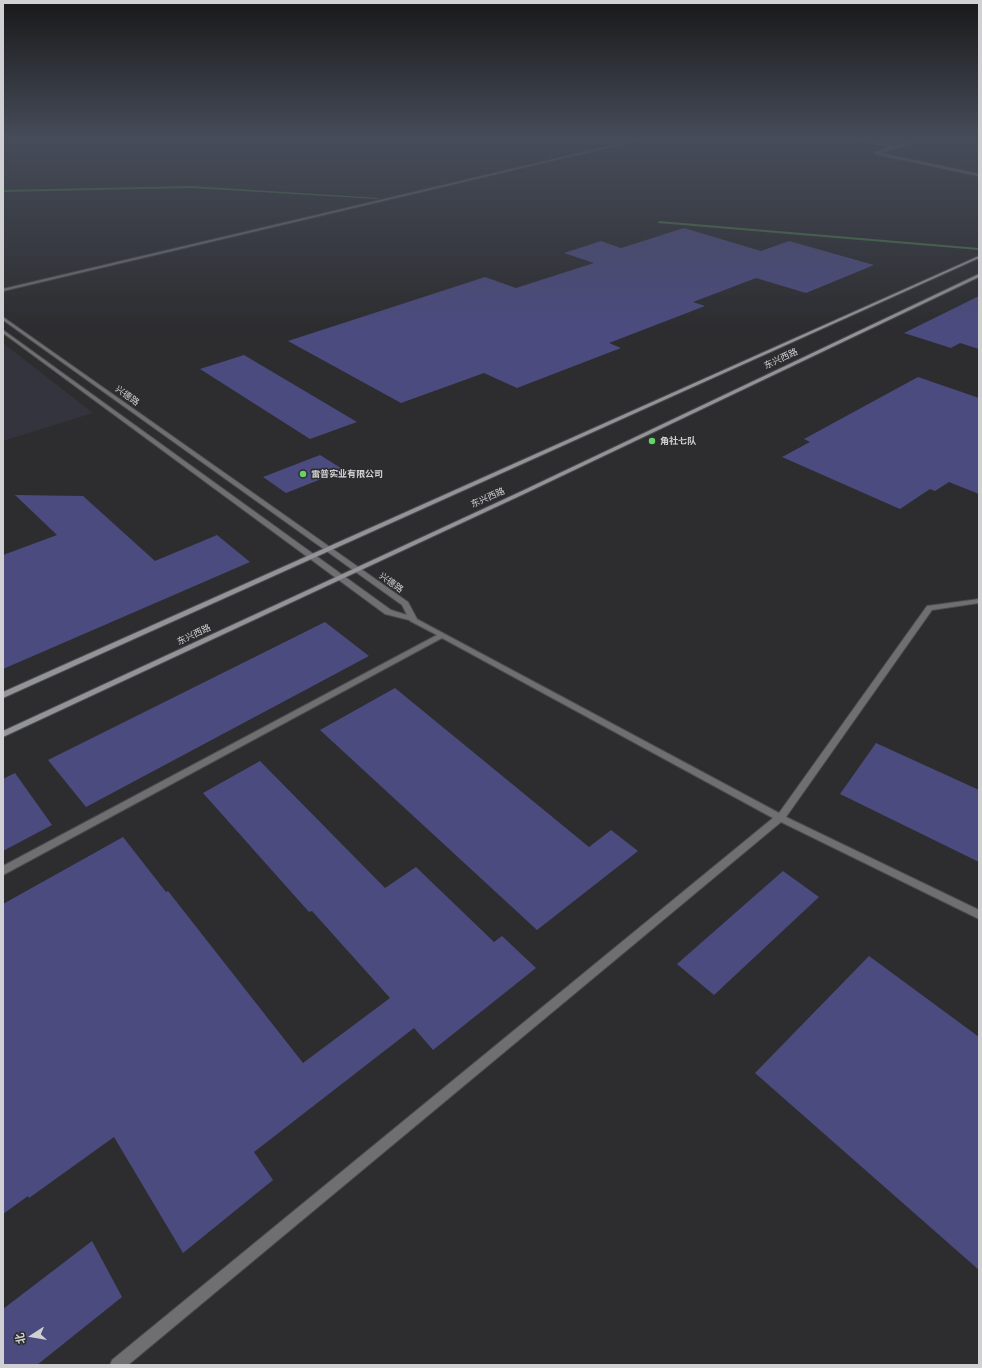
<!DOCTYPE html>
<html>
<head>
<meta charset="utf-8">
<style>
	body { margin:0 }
	#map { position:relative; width:982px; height:1368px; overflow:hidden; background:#2d2d30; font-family:Manrope,"Noto Sans SC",sans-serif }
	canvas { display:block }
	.frame { position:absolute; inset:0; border:4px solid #d1d1d3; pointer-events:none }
	.north { position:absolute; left:12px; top:1316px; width:40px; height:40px; -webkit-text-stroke:3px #2d2d30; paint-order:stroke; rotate:258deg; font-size:11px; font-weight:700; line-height:16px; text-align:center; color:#d1d1d3 }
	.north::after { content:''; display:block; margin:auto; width:14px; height:18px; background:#d1d1d3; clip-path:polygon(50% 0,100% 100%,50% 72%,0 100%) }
</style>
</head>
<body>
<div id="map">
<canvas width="982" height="1368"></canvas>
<div class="frame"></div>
<div class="north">北</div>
</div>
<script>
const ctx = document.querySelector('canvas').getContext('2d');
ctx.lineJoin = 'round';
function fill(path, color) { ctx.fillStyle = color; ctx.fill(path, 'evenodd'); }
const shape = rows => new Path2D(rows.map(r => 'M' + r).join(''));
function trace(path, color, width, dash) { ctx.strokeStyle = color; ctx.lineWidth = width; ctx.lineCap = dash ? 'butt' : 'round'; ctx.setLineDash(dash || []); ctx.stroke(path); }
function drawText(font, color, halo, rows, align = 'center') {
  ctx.font = font + ' Manrope,"Noto Sans SC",sans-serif'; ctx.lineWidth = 3; ctx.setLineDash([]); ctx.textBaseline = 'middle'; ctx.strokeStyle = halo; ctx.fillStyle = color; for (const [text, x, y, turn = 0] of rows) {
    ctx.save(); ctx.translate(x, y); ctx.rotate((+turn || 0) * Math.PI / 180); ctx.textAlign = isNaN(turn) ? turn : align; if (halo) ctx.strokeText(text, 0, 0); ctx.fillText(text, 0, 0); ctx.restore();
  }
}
fill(shape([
	[3,343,93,413,3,441]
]), '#34343e');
fill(shape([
	[192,186,379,198,377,199,192,188,3,192,3,190,192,186],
	[659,221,979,248,979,250,658,223,659,221]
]), '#467144');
fill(shape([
	[684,228,761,251,789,241,874,265,806,293,756,278,693,302,705,306,609,343,621,348,517,388,484,373,401,403,288,341,485,277,516,288,594,263,564,253,601,241,621,248],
	[979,296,979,349,960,343,951,348,904,333],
	[244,355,357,422,310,439,200,369],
	[918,377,979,398,979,494,949,482,935,491,930,489,900,509,782,457,810,442,804,439],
	[320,455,344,470,286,493,263,477],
	[15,495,83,496,155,561,217,535,250,562,3,669,3,555,57,535],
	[325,622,369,656,86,807,48,760],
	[395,688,589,847,611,830,638,851,537,930,320,730],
	[876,743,979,790,979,862,840,794],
	[260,761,385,888,416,867,494,942,502,936,536,968,433,1050,414,1028,254,1152,273,1180,183,1253,114,1137,29,1198,28,1196,3,1214,3,904,123,837,166,892,168,891,303,1063,390,998,312,911,309,912,203,793],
	[15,773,52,825,3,851,3,779],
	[783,871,819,897,714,995,677,964],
	[869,956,979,1037,979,1270,755,1073],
	[92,1241,122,1297,37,1365,3,1365,3,1309]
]), '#4b4b7f');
const minor = shape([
	[636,140,639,140,3,291,3,289,636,140],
	[855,140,858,140,894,146,922,140,922,141,880,153,979,174,979,176,875,154,875,152,890,147,855,140],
	[979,599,979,603,932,610,786,817,979,910,979,919,781,822,128,1365,110,1365,112,1360,773,818,442,638,3,875,3,866,437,635,410,621,409,619,413,617,779,813,927,606,979,599]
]);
const tertiary = shape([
	[3,317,408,602,417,619,416,621,413,621,385,614,3,333,3,330,391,610,407,615,402,605,3,320,3,317]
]);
const secondary = shape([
	[979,256,979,258,3,698,3,692,979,256],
	[979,274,979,277,526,493,3,737,3,731,522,491,979,274]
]);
trace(minor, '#4b4b4d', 2);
trace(tertiary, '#4b4b4d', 2);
trace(secondary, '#4b4b4d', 2);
fill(minor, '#6f6f71');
fill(tertiary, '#6f6f71');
fill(secondary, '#939497');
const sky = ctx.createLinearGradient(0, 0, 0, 331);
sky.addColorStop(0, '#19191a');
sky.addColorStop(0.42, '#464c59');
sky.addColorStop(1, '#464c5900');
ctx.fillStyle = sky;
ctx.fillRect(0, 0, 982, 331);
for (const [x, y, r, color] of [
	[652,441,4,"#67d466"],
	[303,474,4,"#67d466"]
]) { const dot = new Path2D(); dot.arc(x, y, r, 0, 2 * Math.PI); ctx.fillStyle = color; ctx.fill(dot); trace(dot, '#2d2d30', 1.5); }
drawText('9px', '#d1d1d3', '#2d2d30', [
	["东兴西路",781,359,-25],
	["兴德路",127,396,35],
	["东兴西路",488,498,-24],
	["兴德路",391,583,35],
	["东兴西路",194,635,-25]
]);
drawText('bold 9px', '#d1d1d3', '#2d2d30', [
	["角社七队",660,441],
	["雷普实业有限公司",311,474]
], 'left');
</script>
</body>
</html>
